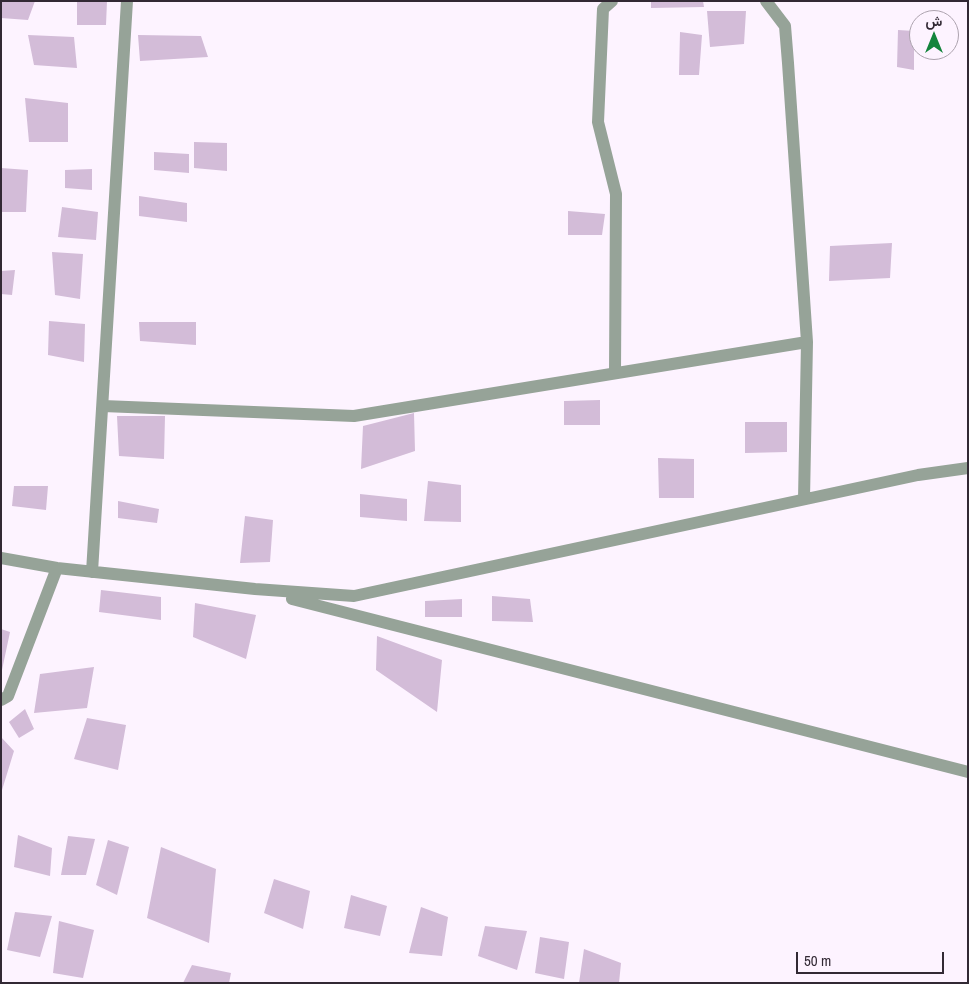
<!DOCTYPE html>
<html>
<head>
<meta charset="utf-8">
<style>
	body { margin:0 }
	#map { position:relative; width:969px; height:984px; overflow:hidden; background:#fdf3ff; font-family:"Archivo Narrow",Vazirmatn,sans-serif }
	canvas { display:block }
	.frame { position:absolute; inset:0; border:2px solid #322934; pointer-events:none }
	.north { position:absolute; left:909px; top:10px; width:50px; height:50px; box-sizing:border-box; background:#fdf3ff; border:1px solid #aca2ae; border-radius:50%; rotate:0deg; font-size:14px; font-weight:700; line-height:20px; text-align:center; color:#322934 }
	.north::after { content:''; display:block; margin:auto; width:18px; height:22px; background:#13843c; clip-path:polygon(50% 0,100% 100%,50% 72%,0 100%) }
	.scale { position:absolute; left:796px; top:952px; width:148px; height:22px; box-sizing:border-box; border:2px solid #322934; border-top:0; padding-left:6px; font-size:15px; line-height:18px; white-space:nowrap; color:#322934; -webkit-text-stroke:4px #fdf3ff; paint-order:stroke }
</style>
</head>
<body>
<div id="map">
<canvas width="969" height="984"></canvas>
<div class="frame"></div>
<div class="north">ش</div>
<div class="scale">50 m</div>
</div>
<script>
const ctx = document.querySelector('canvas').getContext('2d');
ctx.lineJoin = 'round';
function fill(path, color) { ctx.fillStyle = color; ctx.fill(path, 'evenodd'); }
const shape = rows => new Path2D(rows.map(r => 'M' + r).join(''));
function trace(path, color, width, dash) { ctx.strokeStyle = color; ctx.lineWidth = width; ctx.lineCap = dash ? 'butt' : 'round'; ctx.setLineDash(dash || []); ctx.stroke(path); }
fill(shape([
	[1,1,35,1,28,20,1,18],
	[77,1,107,1,106,25,77,25],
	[651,1,703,1,704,7,651,8],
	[707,11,746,11,744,44,710,47],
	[898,30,914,31,914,70,897,67],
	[680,32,702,35,699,75,679,75],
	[28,35,74,37,77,68,34,65],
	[138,35,201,36,208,57,140,61],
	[25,98,68,103,68,142,29,142],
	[194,142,227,143,227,171,194,168],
	[154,152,189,154,189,173,154,170],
	[1,168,28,170,26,212,1,212],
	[92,169,92,190,65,188,65,170],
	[139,196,187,203,187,222,139,216],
	[62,207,98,212,96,240,58,237],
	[568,211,605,214,602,235,568,235],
	[892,243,890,278,829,281,830,246],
	[52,252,83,254,80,299,55,295],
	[15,270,12,295,1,294,1,271],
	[49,321,85,324,84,362,48,355],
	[139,322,196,322,196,345,140,341],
	[600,400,600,425,564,425,564,401],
	[414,413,415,451,361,469,363,426],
	[117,416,165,416,164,459,119,456],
	[745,422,787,422,787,452,745,453],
	[658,458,694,459,694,498,659,498],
	[428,481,461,485,461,522,424,521],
	[14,486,48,486,46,510,12,506],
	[360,494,407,499,407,521,360,517],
	[118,501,159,509,157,523,118,518],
	[245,516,273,520,270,562,240,563],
	[101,590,161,597,161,620,99,612],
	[492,596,530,599,533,622,492,621],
	[462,599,462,617,425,617,425,601],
	[195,603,256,615,246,659,193,637],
	[1,629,10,632,2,670,1,669],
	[377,636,442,660,437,712,376,670],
	[94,667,87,708,34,713,40,674],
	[25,709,34,729,19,738,9,722],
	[87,718,126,725,118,770,74,759],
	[1,737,14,751,2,790,1,789],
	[18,835,52,848,50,876,14,867],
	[68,836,95,839,86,875,61,875],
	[108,840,129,847,117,895,96,885],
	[161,847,216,869,209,943,147,918],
	[274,879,310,891,303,929,264,913],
	[351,895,387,906,380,936,344,928],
	[421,907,448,917,442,956,409,953],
	[15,912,52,916,40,957,7,950],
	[59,921,94,930,83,978,53,973],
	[485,926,527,931,517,970,478,956],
	[540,937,569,942,564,979,535,973],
	[584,949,621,963,619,983,579,983],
	[192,965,231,973,229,983,183,983]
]), '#d3bcd8');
trace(shape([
	[612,1,603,9,598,122,616,194,615,373],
	[766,1,785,26,788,63,807,342,804,499],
	[103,406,354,416,807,342],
	[1,558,57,568,255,589,354,596,918,475,968,468],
	[92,572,127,1],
	[292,599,968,772],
	[1,700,8,696,57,568]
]), '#96a398', 12);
</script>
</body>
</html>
